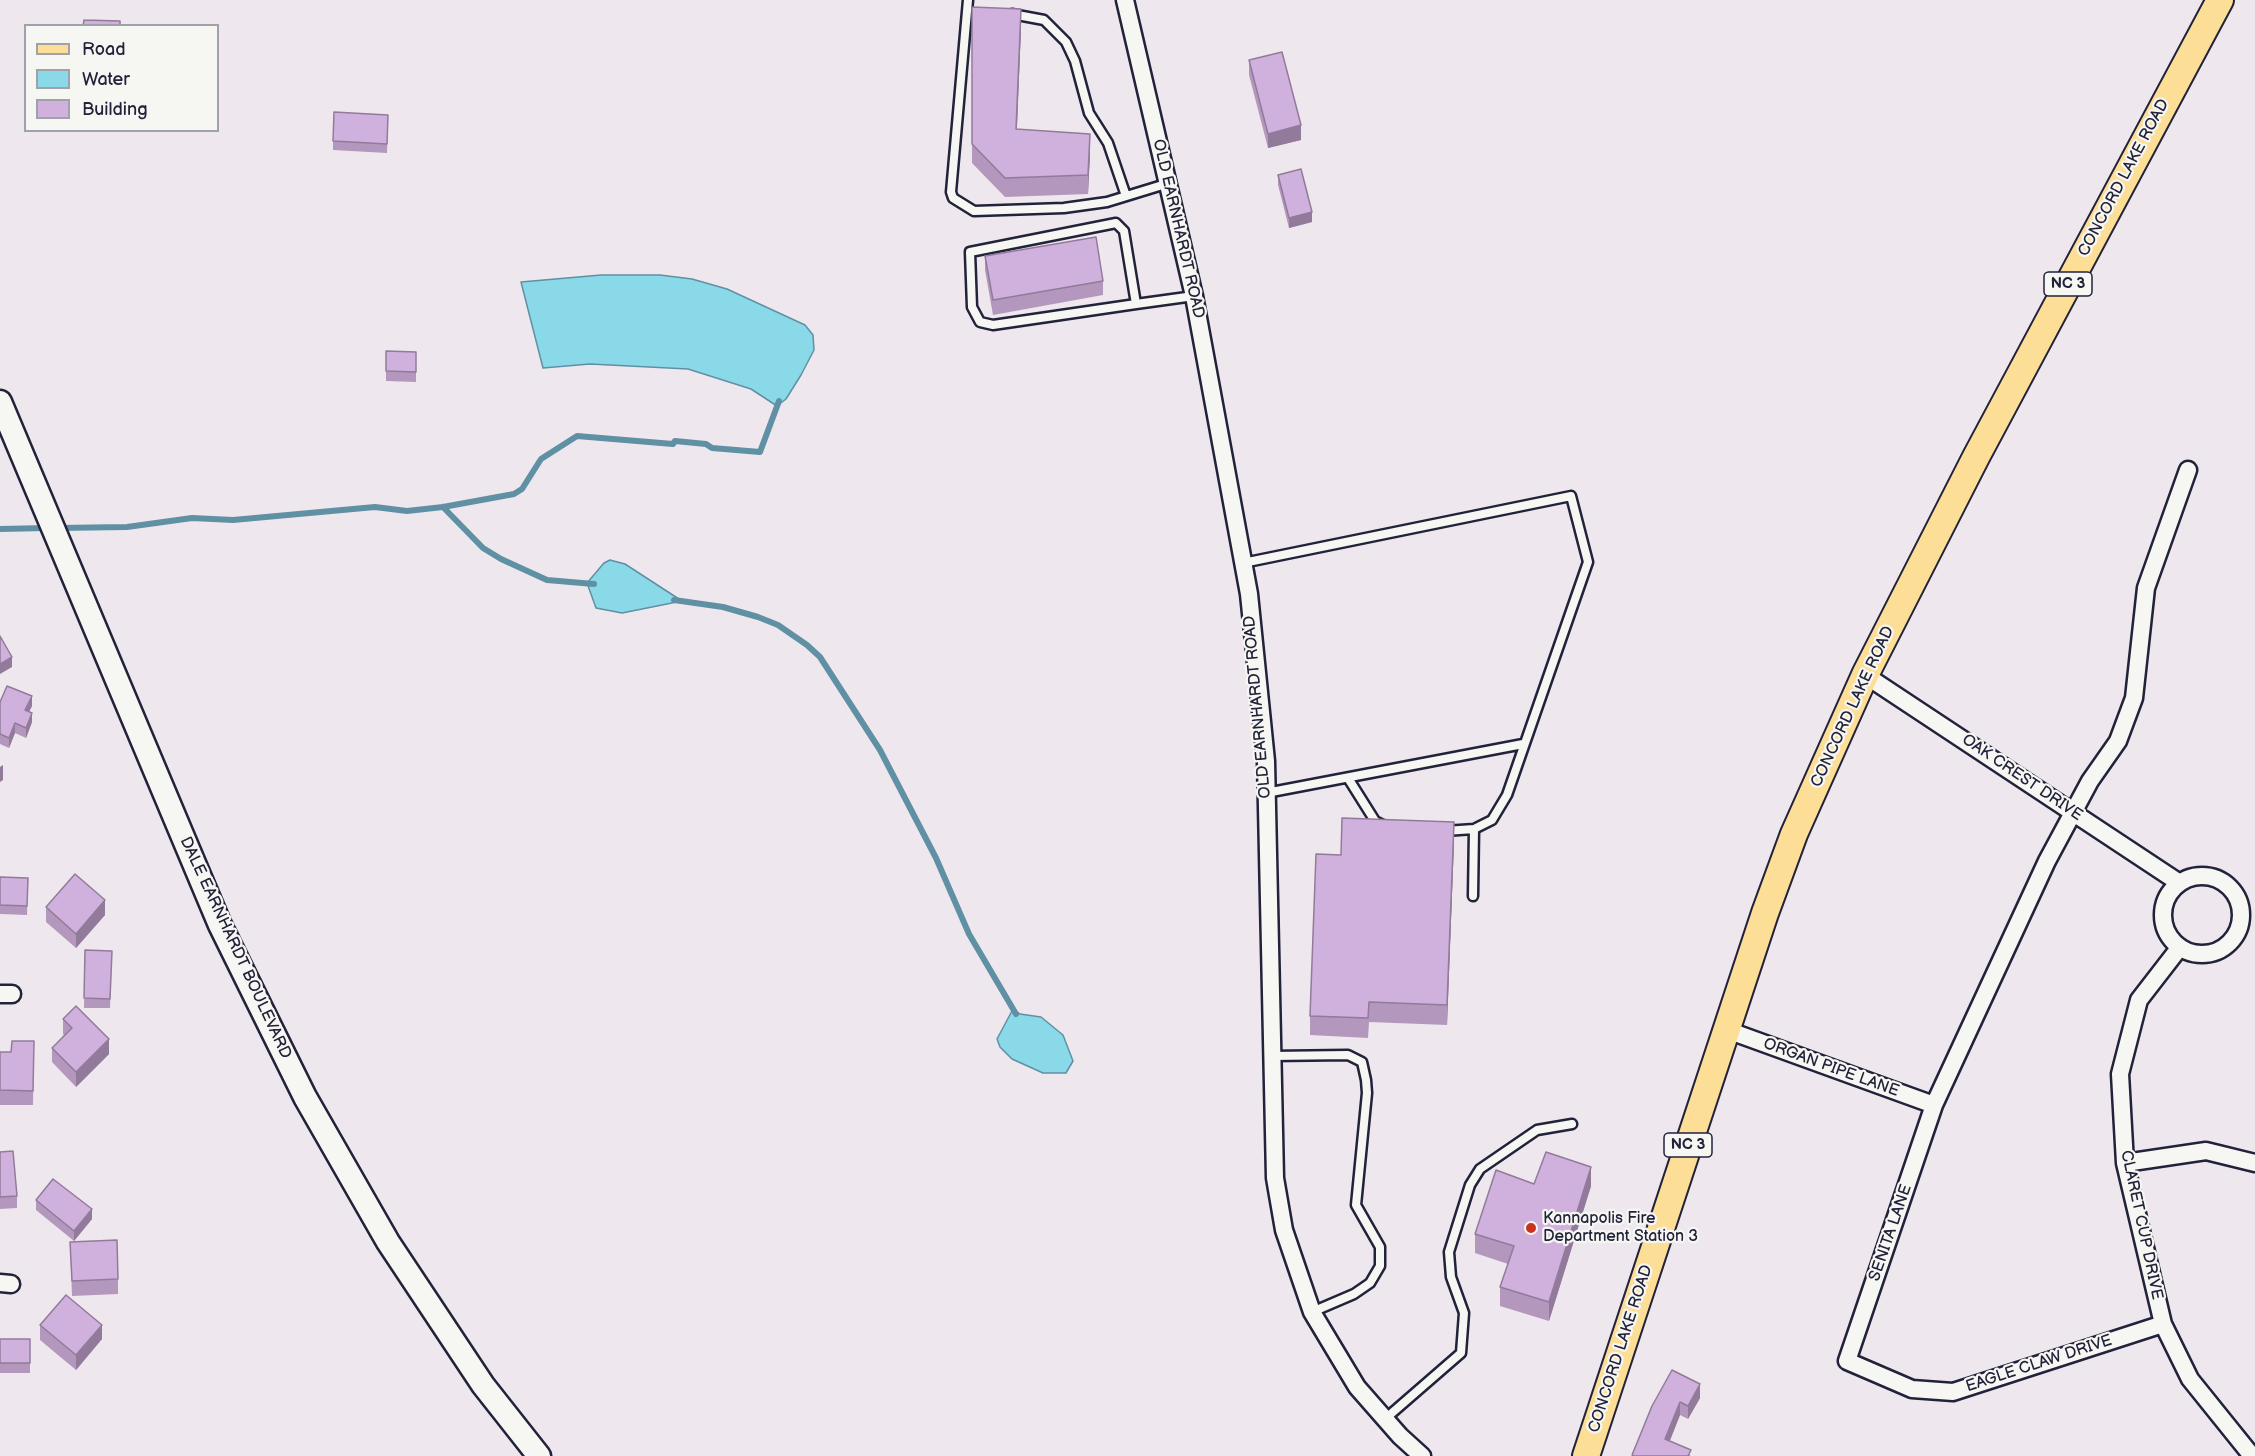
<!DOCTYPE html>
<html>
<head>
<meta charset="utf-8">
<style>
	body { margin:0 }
	#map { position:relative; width:2255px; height:1456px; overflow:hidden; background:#eee8ee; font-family:"Balsamiq Sans",sans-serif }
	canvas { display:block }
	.legend { position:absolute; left:24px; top:24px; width:195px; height:108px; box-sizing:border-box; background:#f6f6f2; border:2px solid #a1a1a9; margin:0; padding:8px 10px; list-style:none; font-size:18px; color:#22223b }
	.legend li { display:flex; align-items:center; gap:12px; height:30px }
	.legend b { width:30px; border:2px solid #a1a1a9 }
</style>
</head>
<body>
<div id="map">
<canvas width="2255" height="1456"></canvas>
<ul class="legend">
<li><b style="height:8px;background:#fdde96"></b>Road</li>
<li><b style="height:16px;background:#8ad9e9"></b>Water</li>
<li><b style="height:16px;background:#d0b0dc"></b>Building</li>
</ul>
</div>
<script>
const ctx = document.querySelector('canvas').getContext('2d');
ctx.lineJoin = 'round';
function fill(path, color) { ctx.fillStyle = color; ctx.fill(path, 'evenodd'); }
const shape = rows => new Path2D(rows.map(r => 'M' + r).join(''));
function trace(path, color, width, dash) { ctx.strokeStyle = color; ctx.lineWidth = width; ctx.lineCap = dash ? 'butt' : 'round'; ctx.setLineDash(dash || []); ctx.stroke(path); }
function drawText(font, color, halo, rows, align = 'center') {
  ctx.font = font + ' "Balsamiq Sans",sans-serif'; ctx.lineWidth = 4.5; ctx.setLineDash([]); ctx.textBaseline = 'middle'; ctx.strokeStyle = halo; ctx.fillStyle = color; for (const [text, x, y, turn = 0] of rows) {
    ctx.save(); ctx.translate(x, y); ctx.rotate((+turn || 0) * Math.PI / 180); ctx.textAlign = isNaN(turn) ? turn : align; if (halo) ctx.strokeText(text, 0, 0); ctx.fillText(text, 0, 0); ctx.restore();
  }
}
const water = shape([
	[601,275,660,275,692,279,727,289,805,325,813,335,814,350,801,375,786,399,777,406,751,389,688,369,590,364,543,368,521,282,601,275],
	[610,560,625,564,682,601,622,613,596,608,587,583,604,563,610,560],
	[1013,1009,1020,1014,1041,1017,1063,1035,1073,1061,1066,1073,1043,1073,1012,1059,1000,1047,997,1039,1013,1009]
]);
fill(water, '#8ad9e9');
trace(water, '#6090a3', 1.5);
trace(shape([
	[443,507,483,548,501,559,547,580,594,584],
	[57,528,127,527,192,518,233,520,375,507,407,511,443,507,514,494,522,489,541,459,577,436,673,444,675,441,706,444,712,448,760,452,779,401],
	[0,529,47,528],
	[674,600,723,607,758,617,778,625,807,645,820,657,880,750,936,858,969,934,1016,1014]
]), '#6090a3', 6);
const lane = shape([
	[968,0,951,192,953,198,974,211,1064,208,1107,202,1169,183],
	[1012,14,1044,20,1066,42,1075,61,1089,113,1108,143,1126,196],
	[1136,304,1124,231,1116,223,970,252,972,307,980,322,993,325,1136,304,1194,296],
	[1243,563,1571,496,1588,562,1507,795,1492,820,1474,829,1445,831],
	[1348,778,1375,821,1383,825],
	[1266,793,1523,744],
	[1473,896,1474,829],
	[1272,1056,1348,1055,1362,1062,1366,1080,1367,1093,1356,1205,1380,1247,1380,1266,1370,1283,1354,1294,1312,1312],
	[1385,1419,1461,1353,1464,1313,1451,1277,1449,1252,1470,1185,1480,1169,1537,1130,1572,1124]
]);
const street = shape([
	[1125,0,1194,296,1249,594,1266,761,1275,1178,1284,1230,1312,1312,1357,1387,1400,1436,1422,1456],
	[1865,675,2178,882],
	'2163 915a39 39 0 1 1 78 0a39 39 0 1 1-78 0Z',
	[2180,947,2139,1000,2120,1074,2125,1163,2163,1324,2190,1379,2252,1456],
	[0,994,12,994],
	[1727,1030,1934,1105],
	[2125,1163,2206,1151,2255,1163],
	[0,1283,11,1284],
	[2163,1324,1953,1392,1912,1389,1847,1361,1934,1105,2047,861,2090,781,2118,741,2134,698,2146,588,2188,470]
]);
const secondary = shape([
	[0,402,220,925,305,1097,388,1242,483,1385,539,1456]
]);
const primary = shape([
	[1586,1456,1765,913,1794,834,1865,675,1976,457,2220,0]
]);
trace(lane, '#22223b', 13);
trace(street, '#22223b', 21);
trace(secondary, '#22223b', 27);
trace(primary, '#22223b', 30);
trace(lane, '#f6f6f2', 8);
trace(street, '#f6f6f2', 16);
trace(secondary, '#f6f6f2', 22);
trace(primary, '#fdde96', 26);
fill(shape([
	[972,7,1021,28,1017,129,1090,153,1088,194,1005,197,972,163],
	[1249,60,1301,140,1268,148,1249,75],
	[388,125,387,153,333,150,333,141],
	[1278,175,1312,222,1289,228,1278,185],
	[985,256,1103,281,1103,295,993,315,985,270],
	[386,351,416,352,416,382,386,381],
	[0,702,32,706,29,711,32,722,26,738,15,733,9,748,0,744],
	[1454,842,1447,1025,1369,1022,1368,1038,1310,1035,1310,1016,1341,855],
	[0,877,28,878,27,915,0,914],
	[46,907,105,915,76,948,46,922],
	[85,950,112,951,110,1008,84,1008],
	[63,1019,109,1054,76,1087,52,1062,52,1048,64,1035,63,1034],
	[34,1041,33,1105,0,1105,0,1052,11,1052],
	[0,1152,17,1196,17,1208,0,1209],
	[1534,1184,1591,1186,1549,1321,1500,1306,1500,1287,1508,1264,1475,1253,1475,1234],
	[36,1200,92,1219,74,1241,36,1210],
	[70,1242,118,1279,118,1294,72,1296],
	[40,1325,102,1339,76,1370,40,1340],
	[0,1339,30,1339,30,1373,0,1373],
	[1700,1398,1688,1419,1680,1415,1670,1441,1691,1456,1632,1456,1652,1406]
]), '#b397bd');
fill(shape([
	[1021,9,1021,28,1016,148,1016,129],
	[1301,125,1301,140,1268,148,1268,134],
	[1090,134,1090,153,1088,194,1088,175],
	[1312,212,1312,222,1289,228,1289,218],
	[12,657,12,667,0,674,0,664],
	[32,696,32,706,25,720,25,710],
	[32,713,32,722,26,738,26,728],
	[15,723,15,733,9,748,9,738],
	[3,765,3,780,0,782,0,767],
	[1454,822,1454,842,1447,1025,1447,1005],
	[105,900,105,915,76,948,76,934],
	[109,1039,109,1054,76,1087,76,1072],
	[1591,1167,1591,1186,1549,1321,1549,1302],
	[92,1209,92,1219,74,1241,74,1231],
	[102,1325,102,1339,76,1370,76,1355],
	[1700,1384,1700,1398,1688,1419,1688,1406],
	[1680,1402,1680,1415,1665,1452,1665,1439]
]), '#927b9a');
const building = shape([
	[972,7,1021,9,1016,129,1090,134,1088,175,1005,178,972,144,972,7],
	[84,20,120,21,120,26,83,26,84,20],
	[1282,52,1301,125,1268,134,1249,60,1282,52],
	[334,112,388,115,387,144,333,141,334,112],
	[1301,169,1312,212,1289,218,1278,175,1301,169],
	[1096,237,1103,281,993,300,985,256,1096,237],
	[386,351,416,352,416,372,386,371,386,351],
	[0,636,12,657,0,664,0,636],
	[7,686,32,696,25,710,32,713,26,728,15,723,9,738,0,734,0,702,7,686],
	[1342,818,1454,822,1447,1005,1369,1002,1368,1018,1310,1016,1316,854,1341,855,1342,818],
	[75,874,105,900,76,934,46,907,75,874],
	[0,877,28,878,27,906,0,905,0,877],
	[85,950,112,951,110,999,84,998,85,950],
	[76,1006,109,1039,76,1072,52,1048,72,1028,63,1019,76,1006],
	[12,1041,34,1041,33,1091,0,1090,0,1052,11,1052,12,1041],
	[13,1151,17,1196,0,1197,0,1152,13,1151],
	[1546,1152,1591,1167,1549,1302,1500,1287,1514,1246,1475,1234,1496,1170,1534,1184,1546,1152],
	[53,1179,92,1209,74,1231,36,1200,53,1179],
	[117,1240,118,1279,72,1281,70,1242,117,1240],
	[66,1295,102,1325,76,1355,40,1325,66,1295],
	[0,1339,30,1339,30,1363,0,1363,0,1339],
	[1672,1370,1700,1384,1688,1406,1680,1402,1665,1439,1691,1450,1688,1456,1634,1456,1632,1455,1652,1406,1672,1370]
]);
fill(building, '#d0b0dc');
trace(building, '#927b9a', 1.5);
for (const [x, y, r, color] of [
	[1531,1228,6,"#c8321e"]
]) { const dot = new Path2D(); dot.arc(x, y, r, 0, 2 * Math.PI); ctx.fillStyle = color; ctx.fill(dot); trace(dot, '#f6f6f2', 2); }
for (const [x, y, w] of [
	[2068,284,48],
	[1688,1145,48]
]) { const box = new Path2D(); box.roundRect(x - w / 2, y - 12, w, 24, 4.5); ctx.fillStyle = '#f6f6f2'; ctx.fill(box); trace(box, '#22223b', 1.5); }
drawText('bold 15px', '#22223b', null, [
	["NC 3",2068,284],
	["NC 3",1688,1145]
]);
drawText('16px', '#22223b', '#f6f6f2', [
	["CONCORD LAKE ROAD",2124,178,-62],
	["OLD EARNHARDT ROAD",1178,229,77],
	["OLD EARNHARDT ROAD",1258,707,-95],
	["CONCORD LAKE ROAD",1853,707,-65],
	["OAK CREST DRIVE",2022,778,34],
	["DALE EARNHARDT BOULEVARD",235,948,65],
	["ORGAN PIPE LANE",1831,1068,20],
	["CLARET CUP DRIVE",2141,1225,78],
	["SENITA LANE",1891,1233,-71],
	["CONCORD LAKE ROAD",1621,1349,-72],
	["EAGLE CLAW DRIVE",2039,1364,-18]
]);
drawText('16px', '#22223b', '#f6f6f2', [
	["Kannapolis Fire",1543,1219],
	["Department Station 3",1543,1237]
], 'left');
</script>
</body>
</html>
